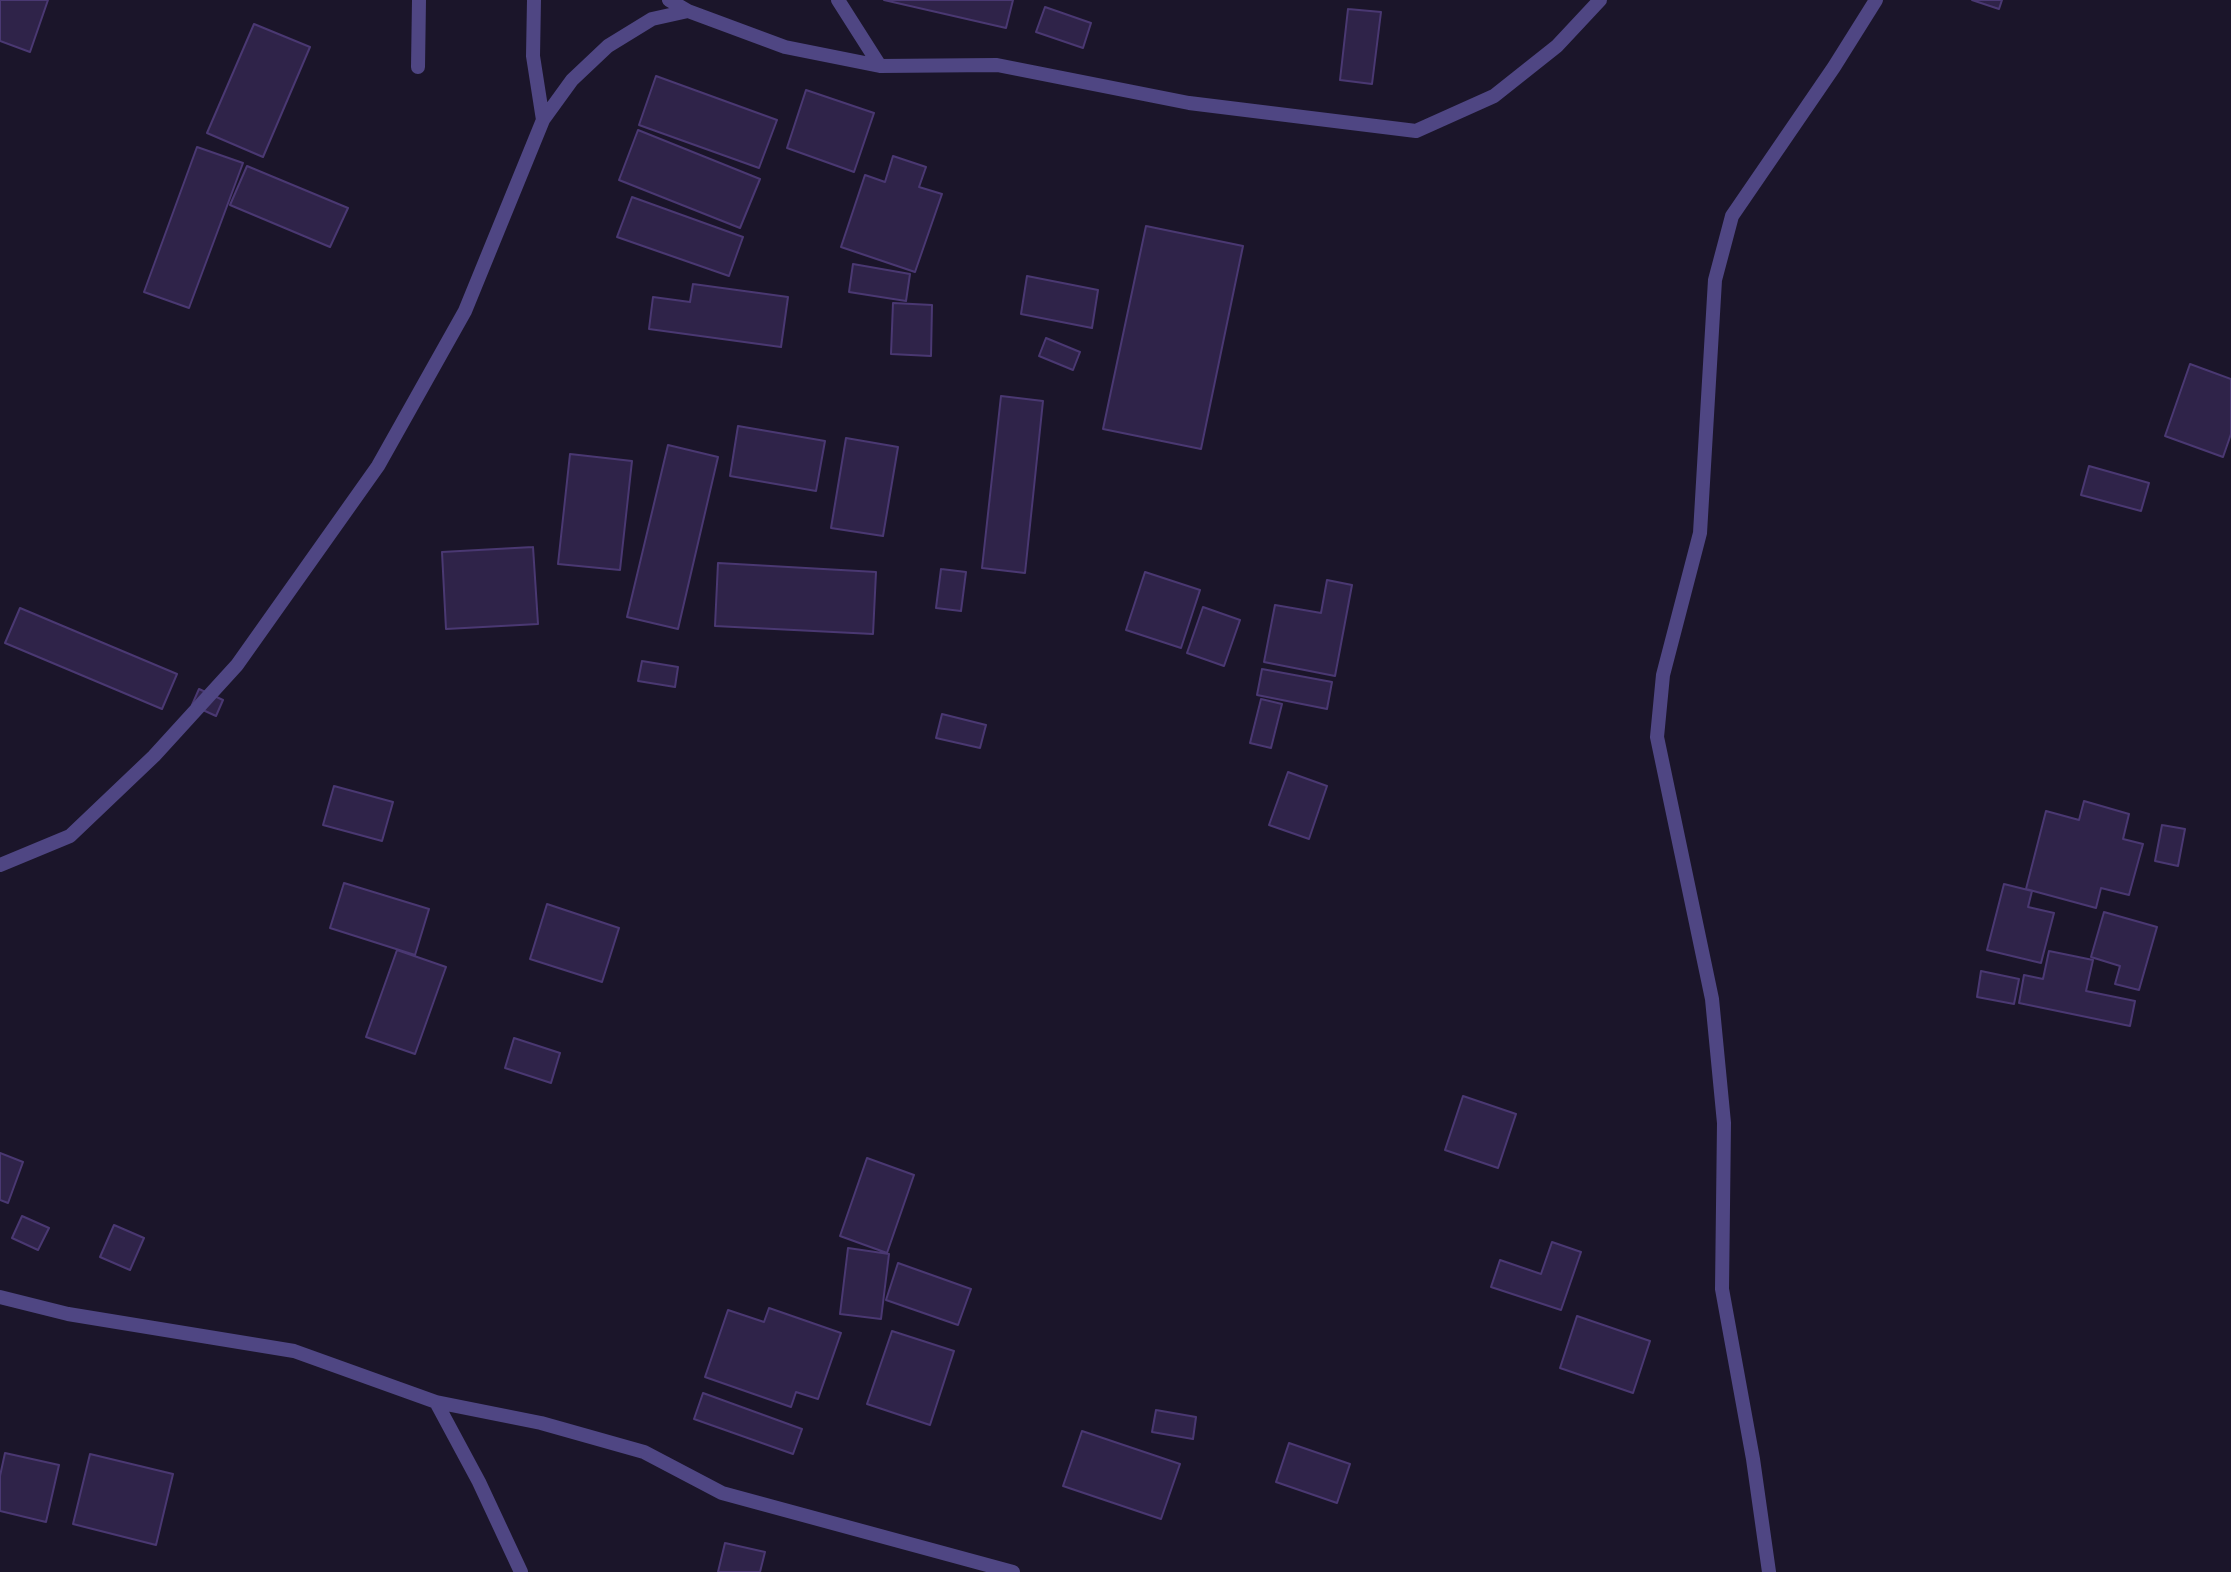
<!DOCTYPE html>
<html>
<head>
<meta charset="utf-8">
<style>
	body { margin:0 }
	canvas { display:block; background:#1b152a }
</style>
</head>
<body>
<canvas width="2231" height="1572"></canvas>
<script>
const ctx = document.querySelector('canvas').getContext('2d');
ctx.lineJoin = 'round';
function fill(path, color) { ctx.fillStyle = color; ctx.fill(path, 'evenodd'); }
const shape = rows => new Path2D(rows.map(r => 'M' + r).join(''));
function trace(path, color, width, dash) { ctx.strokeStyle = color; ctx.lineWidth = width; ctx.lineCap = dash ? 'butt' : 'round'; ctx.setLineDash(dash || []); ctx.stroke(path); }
const building = shape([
	[0,0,48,0,30,52,0,41,0,0],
	[884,0,1013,0,1006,28,884,0],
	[1972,0,2002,0,1999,9,1972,0],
	[1045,7,1091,23,1083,48,1036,32,1045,7],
	[1348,9,1381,12,1372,84,1340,80,1348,9],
	[254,24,310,47,263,157,207,133,254,24],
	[656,76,777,120,759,168,639,125,656,76],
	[806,90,874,113,854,172,787,148,806,90],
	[638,130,760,179,740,228,619,180,638,130],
	[197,147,243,163,189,308,144,292,197,147],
	[893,156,926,167,919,187,942,194,915,272,841,247,865,175,885,182,893,156],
	[247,166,348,208,330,247,230,205,247,166],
	[632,197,743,237,729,276,617,237,632,197],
	[1146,226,1243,246,1201,449,1103,429,1146,226],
	[853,264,910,274,906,301,849,292,853,264],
	[1027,276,1098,290,1092,328,1021,314,1027,276],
	[693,284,788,297,781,347,649,329,653,297,690,302,693,284],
	[893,303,932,305,931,356,891,354,893,303],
	[1046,338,1080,352,1073,370,1039,356,1046,338],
	[2190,364,2231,379,2231,434,2223,457,2165,436,2190,364],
	[1001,396,1043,401,1025,573,982,568,1001,396],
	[738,426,825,441,816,491,730,476,738,426],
	[846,438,898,447,883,536,831,528,846,438],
	[668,445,718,457,678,629,627,617,668,445],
	[570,454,632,461,620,570,558,564,570,454],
	[2089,466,2149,483,2141,511,2081,495,2089,466],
	[533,547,538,624,446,629,442,552,533,547],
	[718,563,876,572,873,634,715,626,718,563],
	[941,569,966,572,961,611,936,608,941,569],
	[1145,572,1200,590,1181,648,1126,630,1145,572],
	[1327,580,1352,585,1335,676,1264,662,1275,605,1321,613,1327,580],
	[1203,607,1240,620,1224,666,1187,653,1203,607],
	[20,608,177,674,162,709,5,643,20,608],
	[642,661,678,667,675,687,638,681,642,661],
	[1262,669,1332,682,1327,709,1257,695,1262,669],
	[199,689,223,700,216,716,192,705,199,689],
	[1261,699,1282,704,1271,748,1250,743,1261,699],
	[942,714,986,725,980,748,936,738,942,714],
	[1288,772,1327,786,1309,839,1269,825,1288,772],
	[334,786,393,802,382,841,323,825,334,786],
	[2084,801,2129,814,2123,839,2143,844,2129,895,2101,888,2096,908,2026,889,2046,811,2079,820,2084,801],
	[2162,825,2185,829,2178,866,2155,861,2162,825],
	[344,883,429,909,415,955,330,928,344,883],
	[2004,884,2032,891,2028,907,2054,913,2041,963,1987,950,2004,884],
	[547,904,619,928,602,982,530,959,547,904],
	[2104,912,2157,927,2139,990,2115,984,2120,966,2091,957,2104,912],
	[397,950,446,967,415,1054,366,1037,397,950],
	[2049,951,2093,960,2086,991,2135,1001,2130,1026,2019,1003,2024,975,2043,979,2049,951],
	[1981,971,2019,979,2014,1004,1977,997,1981,971],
	[514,1038,560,1053,551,1083,505,1068,514,1038],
	[1463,1096,1516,1114,1498,1168,1445,1150,1463,1096],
	[0,1153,23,1162,8,1203,0,1200,0,1153],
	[867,1158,914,1175,887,1253,840,1236,867,1158],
	[22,1216,49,1228,38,1250,12,1238,22,1216],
	[114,1225,144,1238,130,1270,100,1257,114,1225],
	[1552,1242,1581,1252,1561,1310,1491,1287,1500,1260,1541,1274,1552,1242],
	[848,1248,889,1254,881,1319,840,1314,848,1248],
	[898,1263,971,1289,958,1325,886,1300,898,1263],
	[769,1308,841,1333,818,1399,796,1392,791,1407,705,1377,728,1310,764,1322,769,1308],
	[1577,1316,1650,1341,1633,1393,1560,1368,1577,1316],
	[892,1331,954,1351,930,1425,867,1404,892,1331],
	[703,1393,802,1429,793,1454,694,1419,703,1393],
	[1156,1410,1196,1417,1193,1439,1152,1432,1156,1410],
	[1082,1431,1180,1464,1161,1519,1063,1486,1082,1431],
	[1289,1443,1350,1464,1337,1503,1276,1482,1289,1443],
	[5,1453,59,1465,46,1522,0,1511,0,1476,5,1453],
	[90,1454,173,1474,156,1545,73,1524,90,1454],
	[725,1543,765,1552,760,1572,718,1572,725,1543]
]);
fill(building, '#2f2349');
trace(building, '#4a3872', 2);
trace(shape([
	[534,0,533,56,543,120],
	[669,0,688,11,785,47,880,66,997,65,1189,103,1416,131,1494,96,1557,46,1600,0],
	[838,0,880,66],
	[418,67,419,0],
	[0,865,70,836,154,756,237,665,378,466,465,311,543,120,572,80,608,46,652,19,688,11],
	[0,1297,68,1314,294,1351,436,1402,541,1423,644,1452,722,1493,1013,1572],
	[436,1402,479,1482,521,1572],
	[1769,1572,1753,1459,1722,1289,1724,1123,1712,999,1657,737,1663,675,1700,533,1715,280,1732,216,1834,67,1876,0]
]), '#4f4683', 14);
</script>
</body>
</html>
